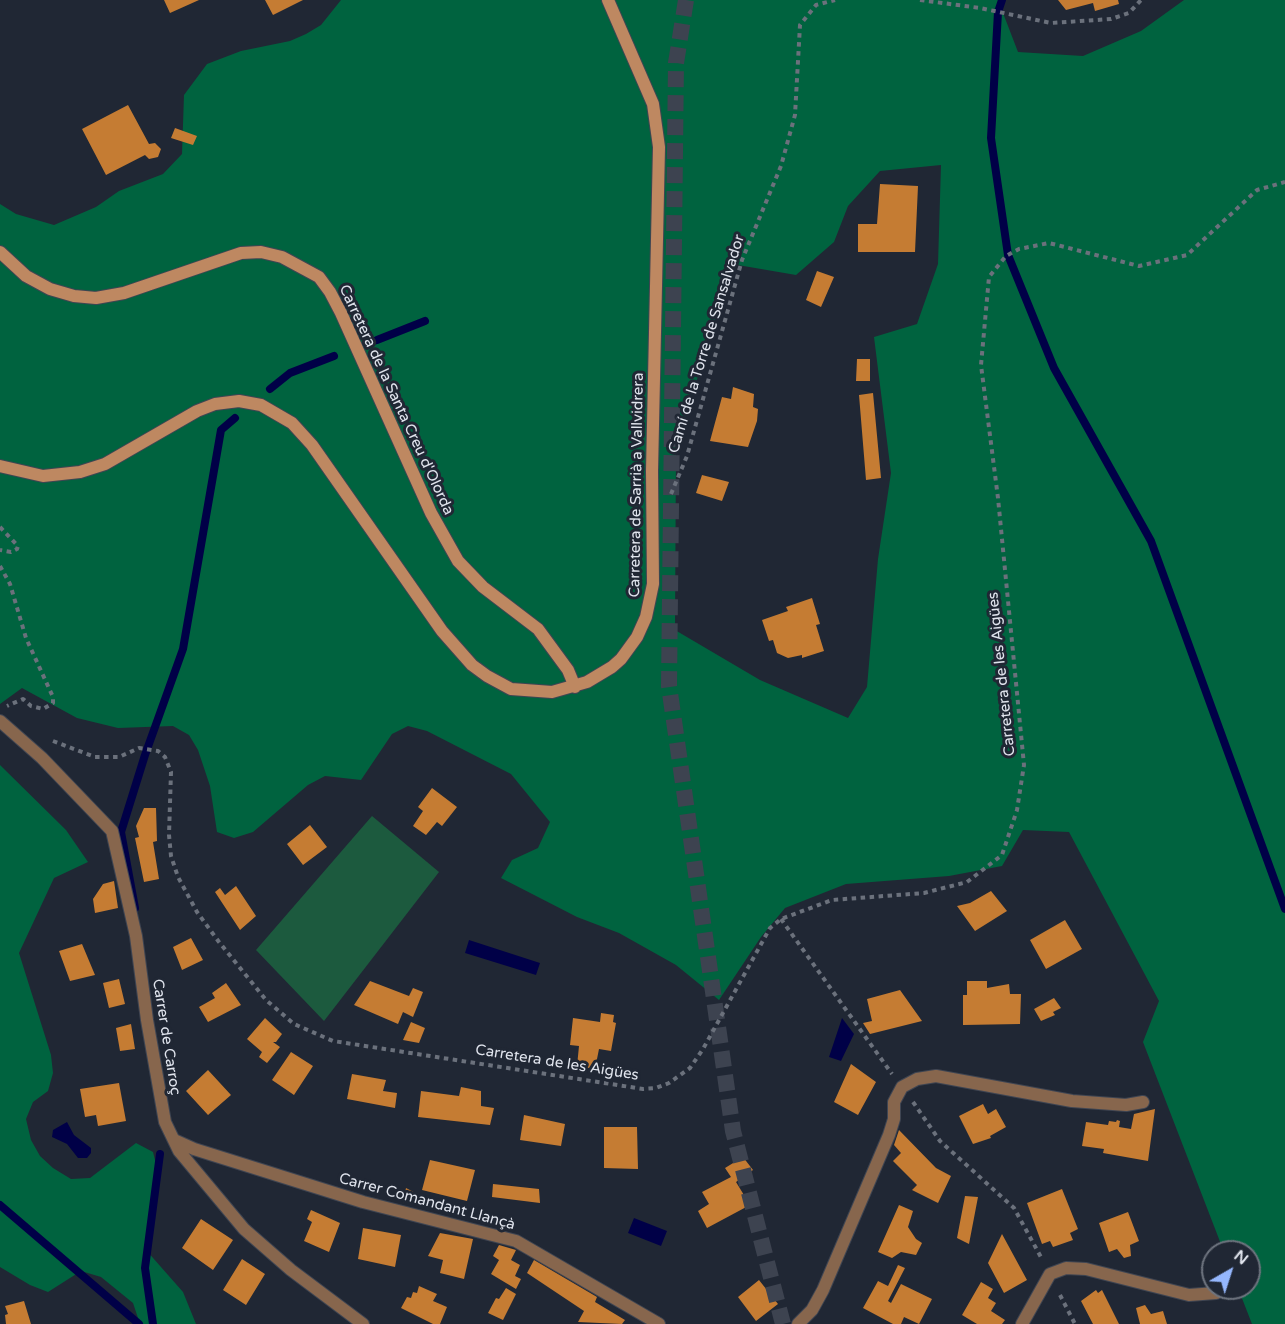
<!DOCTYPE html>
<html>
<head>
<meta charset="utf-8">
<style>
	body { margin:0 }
	#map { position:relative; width:1285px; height:1324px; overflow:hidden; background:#202734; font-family:"Varela Round",sans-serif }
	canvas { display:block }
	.north { position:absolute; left:1201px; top:1240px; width:60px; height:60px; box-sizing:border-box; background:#202734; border:2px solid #6d737e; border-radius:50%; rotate:39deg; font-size:16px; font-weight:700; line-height:24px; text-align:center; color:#e0e4ed }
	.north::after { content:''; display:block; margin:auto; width:21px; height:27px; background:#95b7fd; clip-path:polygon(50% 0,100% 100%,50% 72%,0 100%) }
</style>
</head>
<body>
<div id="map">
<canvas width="1285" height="1324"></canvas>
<div class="north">N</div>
</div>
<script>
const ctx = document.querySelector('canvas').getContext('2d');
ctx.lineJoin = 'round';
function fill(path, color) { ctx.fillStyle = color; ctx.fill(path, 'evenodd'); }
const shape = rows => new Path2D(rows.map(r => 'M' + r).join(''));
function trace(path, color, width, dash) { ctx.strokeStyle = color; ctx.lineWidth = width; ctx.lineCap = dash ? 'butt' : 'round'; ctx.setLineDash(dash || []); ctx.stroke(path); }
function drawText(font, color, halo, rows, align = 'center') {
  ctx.font = font + ' "Varela Round",sans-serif'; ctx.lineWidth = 6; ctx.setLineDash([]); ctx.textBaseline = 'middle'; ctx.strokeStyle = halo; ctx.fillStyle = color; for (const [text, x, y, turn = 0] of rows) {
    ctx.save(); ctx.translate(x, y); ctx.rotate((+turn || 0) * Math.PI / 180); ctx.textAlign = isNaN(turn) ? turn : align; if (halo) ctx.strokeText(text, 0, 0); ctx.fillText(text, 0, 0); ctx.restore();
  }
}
fill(shape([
	[372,816,439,872,324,1021,256,950]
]), '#1c5a3e');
fill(shape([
	[341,0,998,0,1018,52,1083,56,1141,31,1184,0,1285,0,1285,1324,1252,1324,1238,1288,1249,1288,1249,1252,1224,1252,1143,1042,1159,1001,1069,832,1023,830,1002,866,949,876,846,884,785,908,761,937,719,1000,676,965,619,933,577,917,501,878,512,860,538,848,550,822,511,774,427,731,408,726,392,734,361,780,325,776,308,785,253,832,234,838,217,832,210,786,198,750,189,735,173,726,118,728,77,718,22,688,0,704,0,204,16,214,54,225,96,207,119,191,163,174,182,154,184,95,207,64,241,51,290,41,306,34,321,25],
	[941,165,938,264,917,324,874,337,891,473,878,559,867,687,848,718,760,680,675,630,676,449,732,264,796,275,834,242,848,206,880,171],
	[0,765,66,830,88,862,54,878,19,953,51,1055,53,1073,48,1091,33,1102,26,1119,31,1140,40,1156,53,1168,71,1179,90,1178,136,1143,153,1152,158,1172,157,1193,146,1250,183,1292,196,1324,140,1324,133,1303,101,1277,81,1271,48,1292,30,1285,0,1267]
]), '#00633f');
fill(shape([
	[469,940,540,963,536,975,465,953],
	[842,1018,854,1034,841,1061,829,1057],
	[67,1122,74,1135,91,1148,91,1153,87,1158,78,1158,67,1144,52,1137,53,1130],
	[634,1218,667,1231,661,1246,628,1233]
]), '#000047');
trace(shape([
	[1002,0,998,12,991,138,1008,255,1054,368,1151,541,1285,909],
	[377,340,425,321],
	[270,389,290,373,334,356],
	[135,908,121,832,145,755,183,649,221,430,235,418],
	[0,1205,139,1324],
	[153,1324,145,1268,160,1154]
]), '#000047', 8);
fill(shape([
	[164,0,199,0,170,13],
	[265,0,303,0,273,15],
	[1058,0,1118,0,1119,4,1095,11,1093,3,1066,10],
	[128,105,149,144,155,143,161,149,158,157,149,159,145,155,106,175,82,129],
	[175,128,197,136,193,145,171,138],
	[880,184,918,186,915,252,858,252,858,224,877,224],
	[817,271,834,277,821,307,806,300],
	[857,359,870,359,870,381,856,381],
	[733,387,754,394,753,407,758,409,757,421,748,447,710,441,722,397,731,399],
	[873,393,881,478,866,480,859,395],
	[702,475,729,482,722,501,696,493],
	[812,598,820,624,816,625,824,651,802,658,802,655,788,658,777,653,773,640,769,641,762,620,788,611,786,607],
	[432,788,457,807,442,826,437,822,426,835,413,826,423,811,418,807],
	[144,808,156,808,157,841,153,842,159,879,144,882,135,838,139,837,136,826],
	[310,825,327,847,303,865,287,844],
	[114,881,118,908,95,913,93,899,103,884],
	[236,886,256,916,240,930,215,892,220,888,225,895],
	[991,891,1007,911,975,931,957,906,970,903],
	[1065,920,1082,949,1046,969,1030,940],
	[191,938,203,960,182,970,173,947],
	[82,944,95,975,70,981,59,951],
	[119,979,125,1004,109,1008,103,983],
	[370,981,409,996,413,988,423,992,413,1017,403,1012,398,1024,354,1005],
	[967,981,987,981,987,988,1009,984,1010,994,1021,994,1020,1024,963,1025,963,995,967,995],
	[226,983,241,1005,208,1022,199,1007,215,998,212,993],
	[900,990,922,1021,870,1034,863,1023,872,1021,867,999],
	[1054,998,1061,1008,1053,1012,1055,1015,1041,1021,1034,1009],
	[601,1013,614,1015,613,1022,616,1023,611,1051,599,1049,595,1069,577,1066,579,1046,570,1045,573,1018,600,1022],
	[265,1018,282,1034,276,1042,273,1042,280,1047,267,1063,259,1057,262,1052,247,1039],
	[411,1022,425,1028,419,1043,403,1040],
	[131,1024,135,1049,120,1051,116,1028],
	[291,1052,313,1066,294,1095,272,1080],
	[851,1064,876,1082,858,1115,834,1102],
	[208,1070,231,1095,208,1115,186,1091],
	[352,1074,386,1080,383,1091,397,1093,395,1108,347,1099],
	[119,1083,126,1121,98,1126,96,1115,85,1117,80,1089],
	[461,1087,481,1091,481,1106,494,1108,490,1125,418,1117,421,1091,459,1096],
	[983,1104,988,1114,996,1109,1006,1127,990,1136,991,1138,973,1144,959,1116],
	[1155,1109,1148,1161,1103,1153,1104,1149,1082,1146,1086,1122,1108,1125,1109,1121,1116,1122,1117,1120,1120,1121,1119,1127,1131,1129,1134,1114],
	[524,1115,565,1124,561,1146,520,1140],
	[604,1127,637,1127,638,1169,604,1168],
	[899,1130,936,1168,951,1176,938,1203,912,1190,917,1185,893,1161,901,1153,894,1145],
	[743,1157,753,1170,736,1182,750,1205,707,1228,698,1211,709,1204,702,1192,731,1177,725,1168],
	[430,1160,475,1170,467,1201,422,1190],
	[493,1184,539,1189,540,1203,492,1197],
	[406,1188,421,1196,418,1205,403,1202],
	[1062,1189,1078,1229,1070,1233,1073,1240,1053,1247,1050,1241,1042,1244,1027,1203],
	[965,1196,978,1197,969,1244,957,1238],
	[899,1205,913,1211,908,1227,916,1239,922,1243,916,1255,901,1252,892,1258,878,1252],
	[311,1210,340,1223,329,1252,304,1241,312,1222,307,1219],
	[1128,1212,1139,1241,1130,1245,1131,1256,1124,1258,1117,1249,1109,1252,1099,1223],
	[201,1219,233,1240,213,1270,182,1248],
	[363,1228,401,1235,395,1267,358,1259],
	[440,1233,473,1239,464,1279,440,1273,443,1260,428,1256],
	[1002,1234,1027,1280,1004,1293,988,1263],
	[499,1245,516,1250,511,1260,520,1265,515,1276,521,1279,516,1289,491,1274,499,1260,493,1256],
	[242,1259,265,1274,246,1305,223,1290],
	[534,1260,597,1297,595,1302,625,1320,622,1324,578,1322,584,1311,527,1273],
	[898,1265,905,1268,888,1301,891,1303,901,1284,932,1299,919,1324,904,1317,901,1324,893,1324,863,1308,878,1281,888,1286],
	[759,1280,778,1304,756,1321,738,1297],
	[981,1282,993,1289,988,1298,996,1303,991,1311,1005,1320,1002,1324,977,1324,962,1315],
	[419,1286,437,1294,433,1301,447,1307,440,1324,433,1324,401,1308,407,1297,411,1298,413,1292,417,1293],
	[506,1288,516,1294,503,1320,488,1313,496,1298,499,1299],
	[1096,1290,1098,1293,1102,1290,1119,1324,1093,1324,1081,1301],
	[24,1301,31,1324,6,1324,5,1315,8,1314,5,1306],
	[1145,1305,1151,1314,1163,1311,1167,1324,1140,1324,1136,1308]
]), '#c57c33');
trace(shape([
	[686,0,676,63,669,686,733,1131,783,1324]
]), '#3d4350', 16, [16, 8]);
const minor = shape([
	[0,721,42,758,112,831,136,936,147,1020,165,1122,179,1151,244,1229,291,1270,363,1324],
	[174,1140,194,1149,363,1202,516,1241,659,1324],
	[798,1324,812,1310,823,1290,889,1135,894,1119,894,1102,902,1087,917,1079,936,1076,1072,1101,1126,1105,1143,1102],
	[1022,1324,1050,1274,1066,1268,1086,1269,1189,1295,1216,1293]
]);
const secondary = shape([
	[0,252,26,276,50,289,74,296,96,298,124,293,241,253,261,252,282,257,319,277,330,292,341,313,431,513,458,561,483,587,538,629,568,670,575,687],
	[0,466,43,476,80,472,105,464,197,411,215,404,239,401,261,405,292,423,312,445,442,631,472,665,487,676,511,689,552,692,587,682,612,667,621,659,637,637,646,617,653,584,652,471,659,147,653,104,608,0]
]);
trace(minor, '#3f4552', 14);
trace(secondary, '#3f4552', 14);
trace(shape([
	[920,0,980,8,1051,23,1111,19,1129,13,1141,0],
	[671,494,687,456,742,260,781,166,795,115,800,25,816,5,835,0],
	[0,527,18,546,17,549,11,552,0,550],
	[0,566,10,584,26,638,53,697,53,703,43,709,31,706,23,699,7,706],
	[53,741,95,757,119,757,139,748,158,751,165,757,171,772,169,835,171,856,178,877,197,912,219,942,266,1000,294,1024,333,1041,643,1089,656,1088,669,1083,690,1068,703,1049,770,928,781,919,832,900,924,893,967,882,1002,855,1017,810,1024,765,998,498,981,365,989,277,1006,256,1019,249,1049,243,1139,266,1187,255,1257,190,1285,182],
	[781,919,892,1074],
	[913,1102,940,1141,1014,1208,1042,1259],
	[1060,1295,1075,1324]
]), '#6b717c', 4, [4.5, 4.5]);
trace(minor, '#87664d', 12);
trace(secondary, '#be8861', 12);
drawText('15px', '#e0e4ed', '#202734', [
	["Camí de la Torre de Sansalvador",707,344,-73],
	["Carretera de la Santa Creu d'Olorda",396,400,65],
	["Carretera de Sarrià a Vallvidrera",637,485,-89],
	["Carretera de les Aigües",1002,674,-96],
	["Carrer de Carroç",166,1037,81],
	["Carretera de les Aigües",557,1063,9],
	["Carrer Comandant Llançà",427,1202,15]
]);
</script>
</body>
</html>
